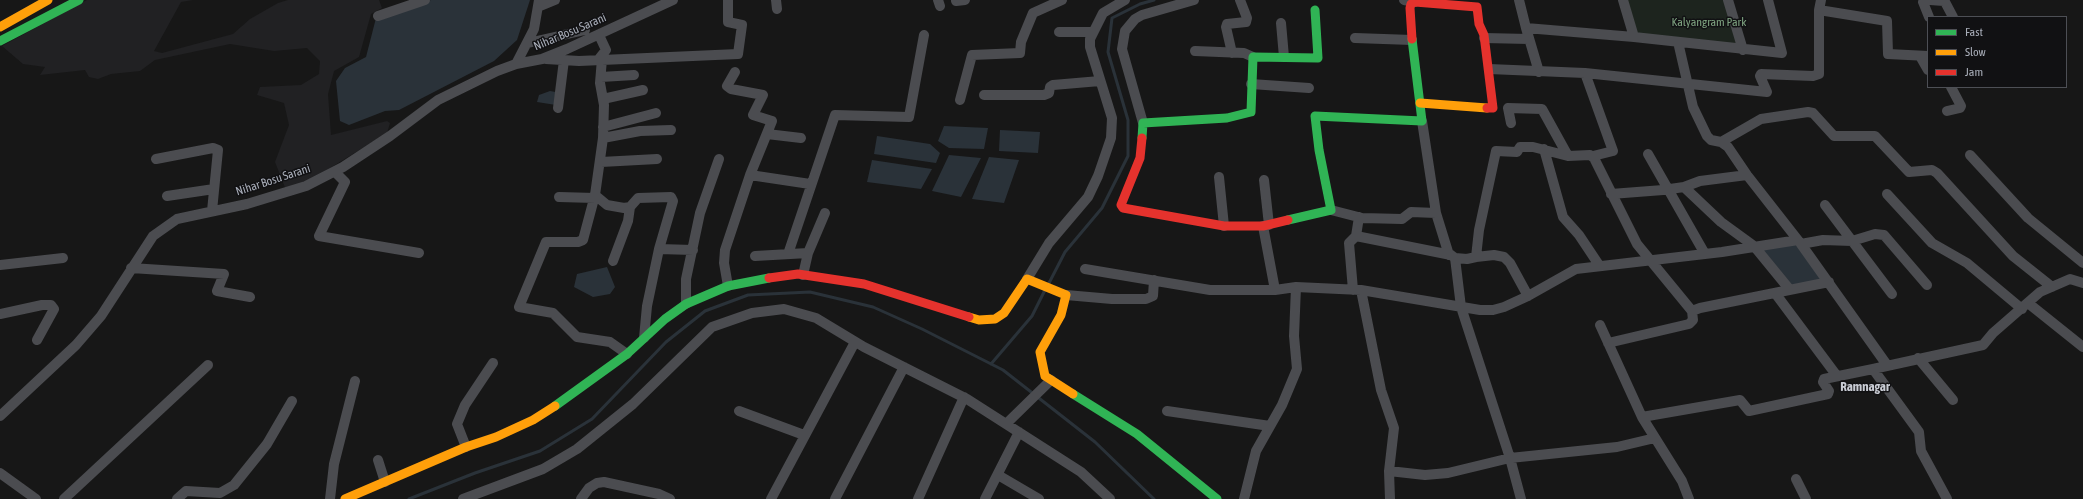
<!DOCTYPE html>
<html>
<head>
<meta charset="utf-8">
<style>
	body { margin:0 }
	#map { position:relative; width:2083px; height:499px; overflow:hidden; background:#171717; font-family:"Asap Condensed",sans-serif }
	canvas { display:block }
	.legend { position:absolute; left:1927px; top:16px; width:140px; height:72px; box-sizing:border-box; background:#111113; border:1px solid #4d4f55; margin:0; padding:5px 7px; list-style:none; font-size:12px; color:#a8adb8 }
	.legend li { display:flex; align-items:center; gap:8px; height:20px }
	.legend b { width:20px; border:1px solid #4d4f55 }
</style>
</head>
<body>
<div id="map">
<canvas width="2083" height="499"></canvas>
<ul class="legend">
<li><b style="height:5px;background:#30b455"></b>Fast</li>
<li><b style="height:5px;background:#ff9f0a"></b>Slow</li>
<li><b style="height:5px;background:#e5322d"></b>Jam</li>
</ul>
</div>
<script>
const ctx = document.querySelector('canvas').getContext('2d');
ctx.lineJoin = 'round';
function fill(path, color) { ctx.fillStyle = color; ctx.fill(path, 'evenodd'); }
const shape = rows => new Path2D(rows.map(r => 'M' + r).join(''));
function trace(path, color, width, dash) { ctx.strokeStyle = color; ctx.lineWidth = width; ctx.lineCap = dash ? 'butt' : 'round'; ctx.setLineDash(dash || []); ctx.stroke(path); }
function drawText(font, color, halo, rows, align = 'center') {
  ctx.font = font + ' "Asap Condensed",sans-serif'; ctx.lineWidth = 3; ctx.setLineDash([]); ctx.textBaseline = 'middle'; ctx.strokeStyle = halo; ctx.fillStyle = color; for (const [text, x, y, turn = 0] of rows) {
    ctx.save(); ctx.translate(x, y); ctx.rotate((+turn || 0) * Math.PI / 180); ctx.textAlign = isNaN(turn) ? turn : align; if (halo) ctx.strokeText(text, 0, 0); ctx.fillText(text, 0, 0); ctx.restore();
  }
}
fill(shape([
	[87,0,193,0,181,2,154,51,162,53,233,34,250,19,278,3,288,0,379,0,382,8,371,14,359,57,334,71,328,94,331,135,387,121,390,123,387,133,304,184,286,190,275,162,289,125,284,103,257,95,260,87,301,85,319,74,320,61,307,48,274,51,230,44,155,60,140,71,111,74,98,79,89,77,85,70,40,75,45,67,23,64,2,46]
]), '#212123');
fill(shape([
	[1626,0,1727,0,1739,48,1637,35]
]), '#1d241e');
fill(shape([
	[431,0,530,0,517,40,494,61,399,110,385,111,349,125,340,121,336,81,345,68,366,57,376,18],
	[550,91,561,93,556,105,537,102,539,95],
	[944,126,988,128,984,149,949,148,938,141],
	[1000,130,1040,132,1038,153,999,151],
	[877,136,930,144,940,153,936,163,874,154],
	[949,155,981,158,961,197,932,191],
	[989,157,1019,160,1004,203,972,199],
	[872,160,932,169,921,189,867,182],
	[1797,244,1824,280,1792,288,1762,250],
	[607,267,615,287,610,294,593,297,574,287,577,274]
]), '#2a3239');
trace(shape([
	[1048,285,1065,252,1102,208,1128,156,1128,120,1108,52,1112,18,1140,4,1154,0],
	[991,364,1032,316,1045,290],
	[409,499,475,473,540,451,592,419,666,342,705,311,748,295,810,292,873,307,922,329,1003,370,1095,442,1154,499]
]), '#2a3239', 3);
trace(shape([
	[776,0,777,9],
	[938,0,940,6],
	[1404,0,1415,2],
	[1519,0,1526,28,1634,37,1782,53,1768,0],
	[1623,0,1634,37],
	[1728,0,1743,50],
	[1924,0,1923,2,1929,17],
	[1930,0,1944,1],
	[1944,0,1953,17],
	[956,1,965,0],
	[538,7,555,0],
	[1819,10,1887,21,1888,54,1928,56],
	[378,16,425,0],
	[1281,23,1284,57],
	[1526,28,1539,72],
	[1059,32,1093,32],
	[1355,38,1412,40],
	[1484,38,1529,39],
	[1678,42,1693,107,1707,136,1711,140,1721,142,1728,147,1747,175,1801,244,1887,365],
	[528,43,585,30],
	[1195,51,1244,53,1253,57],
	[1232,53,1226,27,1227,24,1246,22,1247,18,1240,0],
	[1920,56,1928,70],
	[546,59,579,61,738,54,742,25,728,22,728,0],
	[602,59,600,83,604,105,603,138,595,195,607,205,624,208,630,207,638,198,671,197,673,201,659,249,693,250],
	[598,60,606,50,599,35],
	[516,64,534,29,539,0],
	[1489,69,1585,73,1767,92,1760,76,1761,74,1813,76,1819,74,1819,10,1821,0],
	[1585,73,1613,151,1593,156],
	[601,77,634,75],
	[1251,84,1309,88],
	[984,95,1044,95,1049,93,1050,87,1053,85,1100,81],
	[603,99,643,90],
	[960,100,972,55,1020,53,1021,42,1033,13,1062,0],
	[558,108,564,60],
	[1947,111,1960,108,1961,106,1951,87],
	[1143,123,1122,49,1125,31,1135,19,1142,15,1194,0],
	[1511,123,1508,108,1542,109,1568,156],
	[603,127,656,113],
	[767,134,801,138],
	[603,138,640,131,671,130],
	[1721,142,1761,119,1808,112,1813,113,1834,136,1875,136,1909,172,1932,170,1937,173,2013,256,2052,287],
	[1544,149,1563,217,1579,235,1599,265],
	[1648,154,1705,254],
	[1970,155,2028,218,2083,263],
	[156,159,213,148,218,150,212,211],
	[601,162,657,159],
	[335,172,345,182,319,236,419,253],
	[750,175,810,184],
	[1219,177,1224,226],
	[1264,180,1269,225],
	[1684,187,1721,222,1754,246,1790,290],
	[1611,194,1663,190,1684,187,1700,181,1747,175],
	[1887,194,1932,243,1967,263,2022,309],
	[595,195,583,240,578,242,546,242,519,307,553,313,577,337,610,342,627,354],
	[167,196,214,189],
	[559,197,595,198],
	[1825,205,1892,294],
	[1331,210,1362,218,1402,219,1411,212,1436,213,1422,121],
	[1436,213,1449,255],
	[1263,226,1275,290,1296,287,1361,290,1480,310,1493,310,1504,307,1528,296,1576,269,1722,252,1798,240],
	[1356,236,1451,255,1455,258,1461,307,1510,458,1521,499],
	[1801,244,1823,240,1852,241,1875,234,1884,235,1927,285],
	[808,253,825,213],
	[788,254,835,115,909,117,924,35],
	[755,256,808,253,803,275],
	[1476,257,1494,255,1504,257,1510,263,1528,296],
	[1455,258,1467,259,1476,257,1479,230,1496,151,1517,152,1520,147,1533,147,1568,156,1590,155,1594,158,1637,244,1692,311],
	[613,261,628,221,630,207],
	[0,265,63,258],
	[131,268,224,274,217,291,250,297],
	[1085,269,1210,290,1275,290],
	[1027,279,1049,243,1088,197,1098,176,1111,138,1112,118,1090,47,1090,39,1103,13,1125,0],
	[728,286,724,263,725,250,750,175,772,121,753,115,763,95,731,89,727,86,735,72],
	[1353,290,1349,243,1356,236,1359,217],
	[1361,290,1381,390,1394,428,1389,471,1390,499],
	[1775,293,1837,376],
	[1066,295,1112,299,1146,299,1153,296,1154,280],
	[2028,303,2083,347],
	[686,304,686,279,700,213,719,159],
	[0,314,42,305,51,305,54,309,37,340],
	[1600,325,1642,417,1682,481,1689,499],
	[644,338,647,306,659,249],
	[1608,343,1689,324,1693,320,1692,311,1700,308,1829,282],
	[1918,358,1953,400],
	[739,411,804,435],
	[1167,411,1270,426],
	[0,416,76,345,101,316,153,236,177,219,247,204,306,186,343,167,390,136,438,100,497,71,516,64,542,59,567,49,673,0],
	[1642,417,1740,400,1749,411,1828,394,1829,391,1823,382,1824,379,1873,369],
	[1006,424,1051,380],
	[466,447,457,424,465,405,493,363],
	[378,460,385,482],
	[1389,471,1425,475,1448,473,1510,458,1617,447,1655,438],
	[0,473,36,499],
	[998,475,1039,499],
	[1796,479,1806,499],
	[64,499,208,365],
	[177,499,186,491,220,493,234,485,267,444,292,401],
	[330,499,334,464,355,381],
	[463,499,543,469,577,449,633,404,712,327,752,313,784,309,816,318,864,347,967,399,1081,472,1110,499],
	[581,499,589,488,597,483,604,482,659,494,670,499],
	[771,499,855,342],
	[835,499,904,367],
	[918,499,964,397],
	[985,499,1019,432],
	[1244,499,1256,451,1282,405,1297,369,1294,336,1296,287],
	[1947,499,1921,451,1919,432,1873,369,1983,345,1993,333,2040,292,2070,279,2083,283]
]), '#4b4c50', 10);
trace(shape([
	[0,41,79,0],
	[1142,138,1143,123,1227,118,1251,112,1253,57,1318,58,1315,10],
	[1288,220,1331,210,1319,150,1315,116,1422,121,1412,39],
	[1073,394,1137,434,1217,499],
	[555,406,627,354,665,319,686,304,728,286,769,278]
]), '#30b455', 9);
trace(shape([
	[0,27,48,0],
	[1420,103,1487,108],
	[969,317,979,320,995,319,1004,313,1027,279,1066,295,1061,315,1040,352,1045,376,1073,394],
	[345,499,466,447,496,437,533,420,555,406]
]), '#ff9f0a', 9);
trace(shape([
	[1412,39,1410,8,1411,4,1415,2,1477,7,1479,24,1484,35,1493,108,1487,108],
	[1142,138,1140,158,1121,205,1123,208,1224,226,1263,226,1288,220],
	[769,278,798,274,864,284,969,317]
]), '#e5322d', 9);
drawText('12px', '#7fa381', '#111113', [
	["Kalyangram Park",1709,22]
]);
drawText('12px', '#a8adb8', '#111113', [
	["Nihar Bosu Sarani",570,32,-23],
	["Nihar Bosu Sarani",273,180,-18]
]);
drawText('bold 13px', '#c9ccd4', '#111113', [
	["Ramnagar",1865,387]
]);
</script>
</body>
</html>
